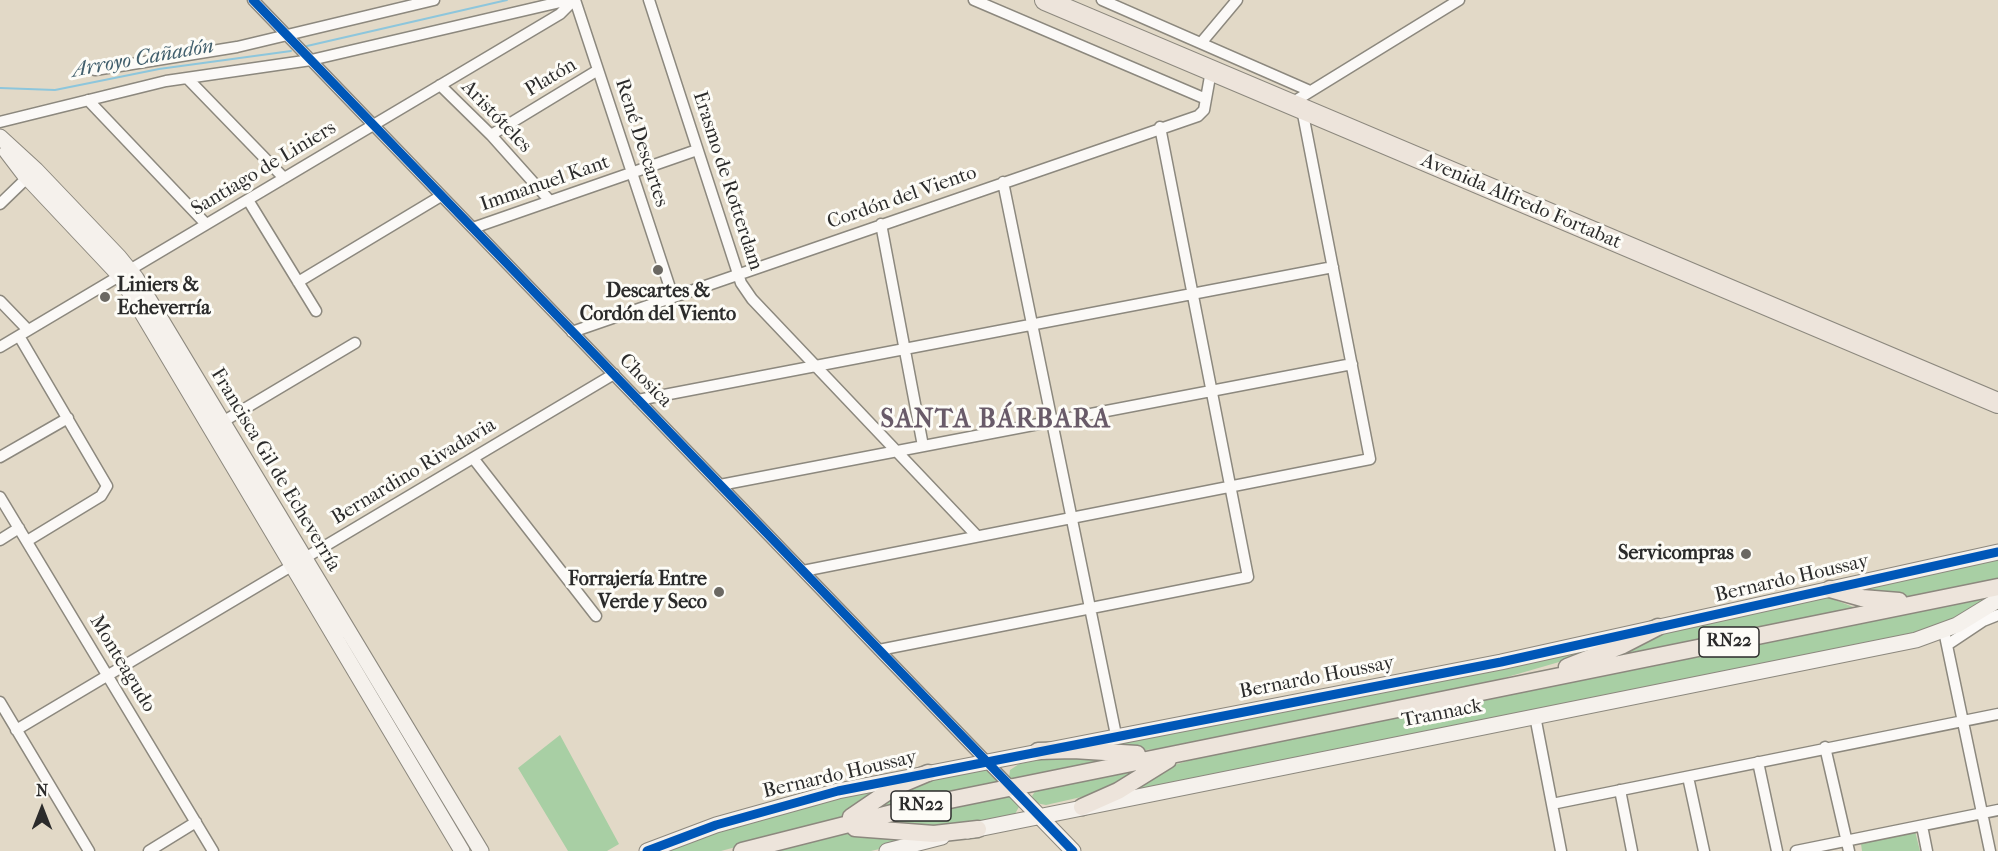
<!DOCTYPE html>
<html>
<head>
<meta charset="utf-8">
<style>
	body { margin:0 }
	#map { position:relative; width:1998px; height:851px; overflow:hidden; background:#e2d9c7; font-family:"IM FELL French Canon",serif }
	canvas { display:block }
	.north { position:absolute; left:12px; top:779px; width:60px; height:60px; -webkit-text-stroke:4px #fdfcf7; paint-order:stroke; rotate:0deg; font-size:16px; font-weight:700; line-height:24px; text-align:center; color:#2b2b2b }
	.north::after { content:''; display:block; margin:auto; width:21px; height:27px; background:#2b2b2b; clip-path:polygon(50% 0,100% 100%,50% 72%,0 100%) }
</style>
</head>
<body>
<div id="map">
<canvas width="1998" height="851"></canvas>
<div class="north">N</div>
</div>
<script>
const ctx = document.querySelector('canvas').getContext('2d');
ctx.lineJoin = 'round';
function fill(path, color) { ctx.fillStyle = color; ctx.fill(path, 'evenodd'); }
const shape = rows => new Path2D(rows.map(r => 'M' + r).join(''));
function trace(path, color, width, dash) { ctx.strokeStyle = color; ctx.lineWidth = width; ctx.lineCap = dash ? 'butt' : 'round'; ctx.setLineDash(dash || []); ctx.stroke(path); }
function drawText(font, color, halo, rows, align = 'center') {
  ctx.font = font + ' "IM FELL French Canon",serif'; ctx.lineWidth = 6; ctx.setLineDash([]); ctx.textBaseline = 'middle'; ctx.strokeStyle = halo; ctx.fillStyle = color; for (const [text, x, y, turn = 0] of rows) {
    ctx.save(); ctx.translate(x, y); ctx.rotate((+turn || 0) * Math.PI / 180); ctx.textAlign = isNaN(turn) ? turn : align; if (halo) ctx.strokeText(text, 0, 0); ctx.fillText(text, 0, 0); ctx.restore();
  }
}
fill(shape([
	[1998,556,1998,583,1930,595,1901,597,1846,589],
	[1998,595,1943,628,1127,795,1171,766,1194,759],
	[1825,596,1861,610,1577,667,1674,629],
	[1611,647,1490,682,1165,748,1127,752,1083,747,1512,668,1563,653],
	[560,735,619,844,607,851,568,851,518,768],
	[1063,755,1131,758,1013,781,1009,778,1010,770,1019,764],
	[1151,764,1109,787,1090,795,1046,805,1036,803,1032,796,1036,790],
	[986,768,999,783,860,815,910,783],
	[894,785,848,816,832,821,721,851,659,851,744,822],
	[1009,794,1020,805,1015,814,952,828,861,824],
	[861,831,930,837,871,851,767,851,832,834],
	[1915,831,1920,851,1862,851,1861,844]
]), '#a8cfa4');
trace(shape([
	[307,46,507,0],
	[0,88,55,90,159,69,291,51]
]), '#8dc6dc', 2);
const street = shape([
	[253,0,1011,787],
	[575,0,673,297],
	[649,0,741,283,752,299,977,536],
	[974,0,1206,99],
	[1102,0,1310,91],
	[1201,43,1237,0],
	[95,70,237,47,434,0],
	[187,78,284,178],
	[440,85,491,135,550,201],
	[88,100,206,224],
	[1290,104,1459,0],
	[0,122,166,81,311,60,569,0],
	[491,135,598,70],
	[1003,182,1116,735],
	[248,200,316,311],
	[0,204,31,174],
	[881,224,923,446],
	[473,228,697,150],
	[298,282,441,196],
	[0,301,28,330],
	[572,332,1198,116,1204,110,1211,71],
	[19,336,107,486,101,496,27,541],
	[0,347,560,14,574,0],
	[638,400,1333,267],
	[219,424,355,343],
	[0,457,68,418],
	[473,458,596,616],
	[720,485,1352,364],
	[0,497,213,851],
	[0,540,19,528],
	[803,571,1370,459,1302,109],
	[1944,631,1990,851],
	[1947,645,1983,621,1998,615],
	[879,650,1248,577,1160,127],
	[0,702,89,851],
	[1535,716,1561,851],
	[16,730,614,374],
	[1825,747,1849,851],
	[1758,762,1777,851],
	[1688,777,1704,851],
	[1620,790,1632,851],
	[1552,804,1998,714],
	[1922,826,1927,851],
	[149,851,196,822],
	[1796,851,1998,810]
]);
const secondary = shape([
	[0,137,36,170,119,257,136,278,481,851],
	[7,152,23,173,120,276,462,851],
	[1011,787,1073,851],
	[968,831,1916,640,1957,625,1998,600],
	[647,851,716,825,838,791,1501,662,1998,552],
	[887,851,942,837]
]);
const primary = shape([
	[1830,589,1862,598,1899,601],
	[1567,667,1623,645,1658,627],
	[1038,751,1073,750,1137,754],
	[1082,807,1118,791,1168,760],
	[851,817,895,787,928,773],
	[855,828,934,834,978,829],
	[742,851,920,806,1998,587]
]);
const highway = shape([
	[1045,0,1998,403]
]);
trace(street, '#8c887e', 13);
trace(secondary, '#8c887e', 17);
trace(primary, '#8c887e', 19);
trace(highway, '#8c887e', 22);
trace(street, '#fbf9f7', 10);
trace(secondary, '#f5f1ec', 15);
trace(primary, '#ede4db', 16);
trace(highway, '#ede4db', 20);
trace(shape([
	[253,0,1073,851],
	[647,851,716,825,838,791,1501,662,1998,552]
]), '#0057b8', 9);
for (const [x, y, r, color] of [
	[658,270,6,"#6b6862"],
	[105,297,6,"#6b6862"],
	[1746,554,6,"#6b6862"],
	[719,592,6,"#6b6862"]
]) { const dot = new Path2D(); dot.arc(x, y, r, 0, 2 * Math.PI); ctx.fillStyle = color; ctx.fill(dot); trace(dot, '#fdfcf7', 2); }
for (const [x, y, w] of [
	[1729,642,60],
	[921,806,60]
]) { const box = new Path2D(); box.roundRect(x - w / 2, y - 15, w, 30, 4.5); ctx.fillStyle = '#fdfcf7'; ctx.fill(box); trace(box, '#2b2b2b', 1.5); }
drawText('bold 18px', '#2b2b2b', null, [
	["RN22",1729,642],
	["RN22",921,806]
]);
drawText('20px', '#2b2b2b', '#fdfcf7', [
	["Platón",551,78,-31],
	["Aristóteles",496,117,46],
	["René Descartes",641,143,72],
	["Santiago de Liniers",264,169,-31],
	["Erasmo de Rotterdam",727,181,72],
	["Immanuel Kant",545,184,-19],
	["Cordón del Viento",902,198,-19],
	["Avenida Alfredo Fortabat",1521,202,23],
	["Chosica",645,381,46],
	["Francisca Gil de Echeverría",275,470,59],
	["Bernardino Rivadavia",414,472,-31],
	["Bernardo Houssay",1792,579,-13],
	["Monteagudo",122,664,59],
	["Bernardo Houssay",1317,678,-11],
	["Trannack",1442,714,-11],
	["Bernardo Houssay",840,775,-13]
]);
drawText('bold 20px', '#2b2b2b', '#fdfcf7', [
	["Liniers &",117,286,"left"],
	["Echeverría",117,309,"left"],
	["Descartes &",658,292,"center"],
	["Cordón del Viento",658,315,"center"],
	["Servicompras",1734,554],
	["Forrajería Entre",707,580],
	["Verde y Seco",707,603]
], 'right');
drawText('italic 21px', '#405e6c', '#fdfcf7', [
	["Arroyo Cañadón",143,59,-10]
]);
ctx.letterSpacing = '1.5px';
drawText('bold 26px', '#695b69', '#fdfcf7', [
	["SANTA BÁRBARA",996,421]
]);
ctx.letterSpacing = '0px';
</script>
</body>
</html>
